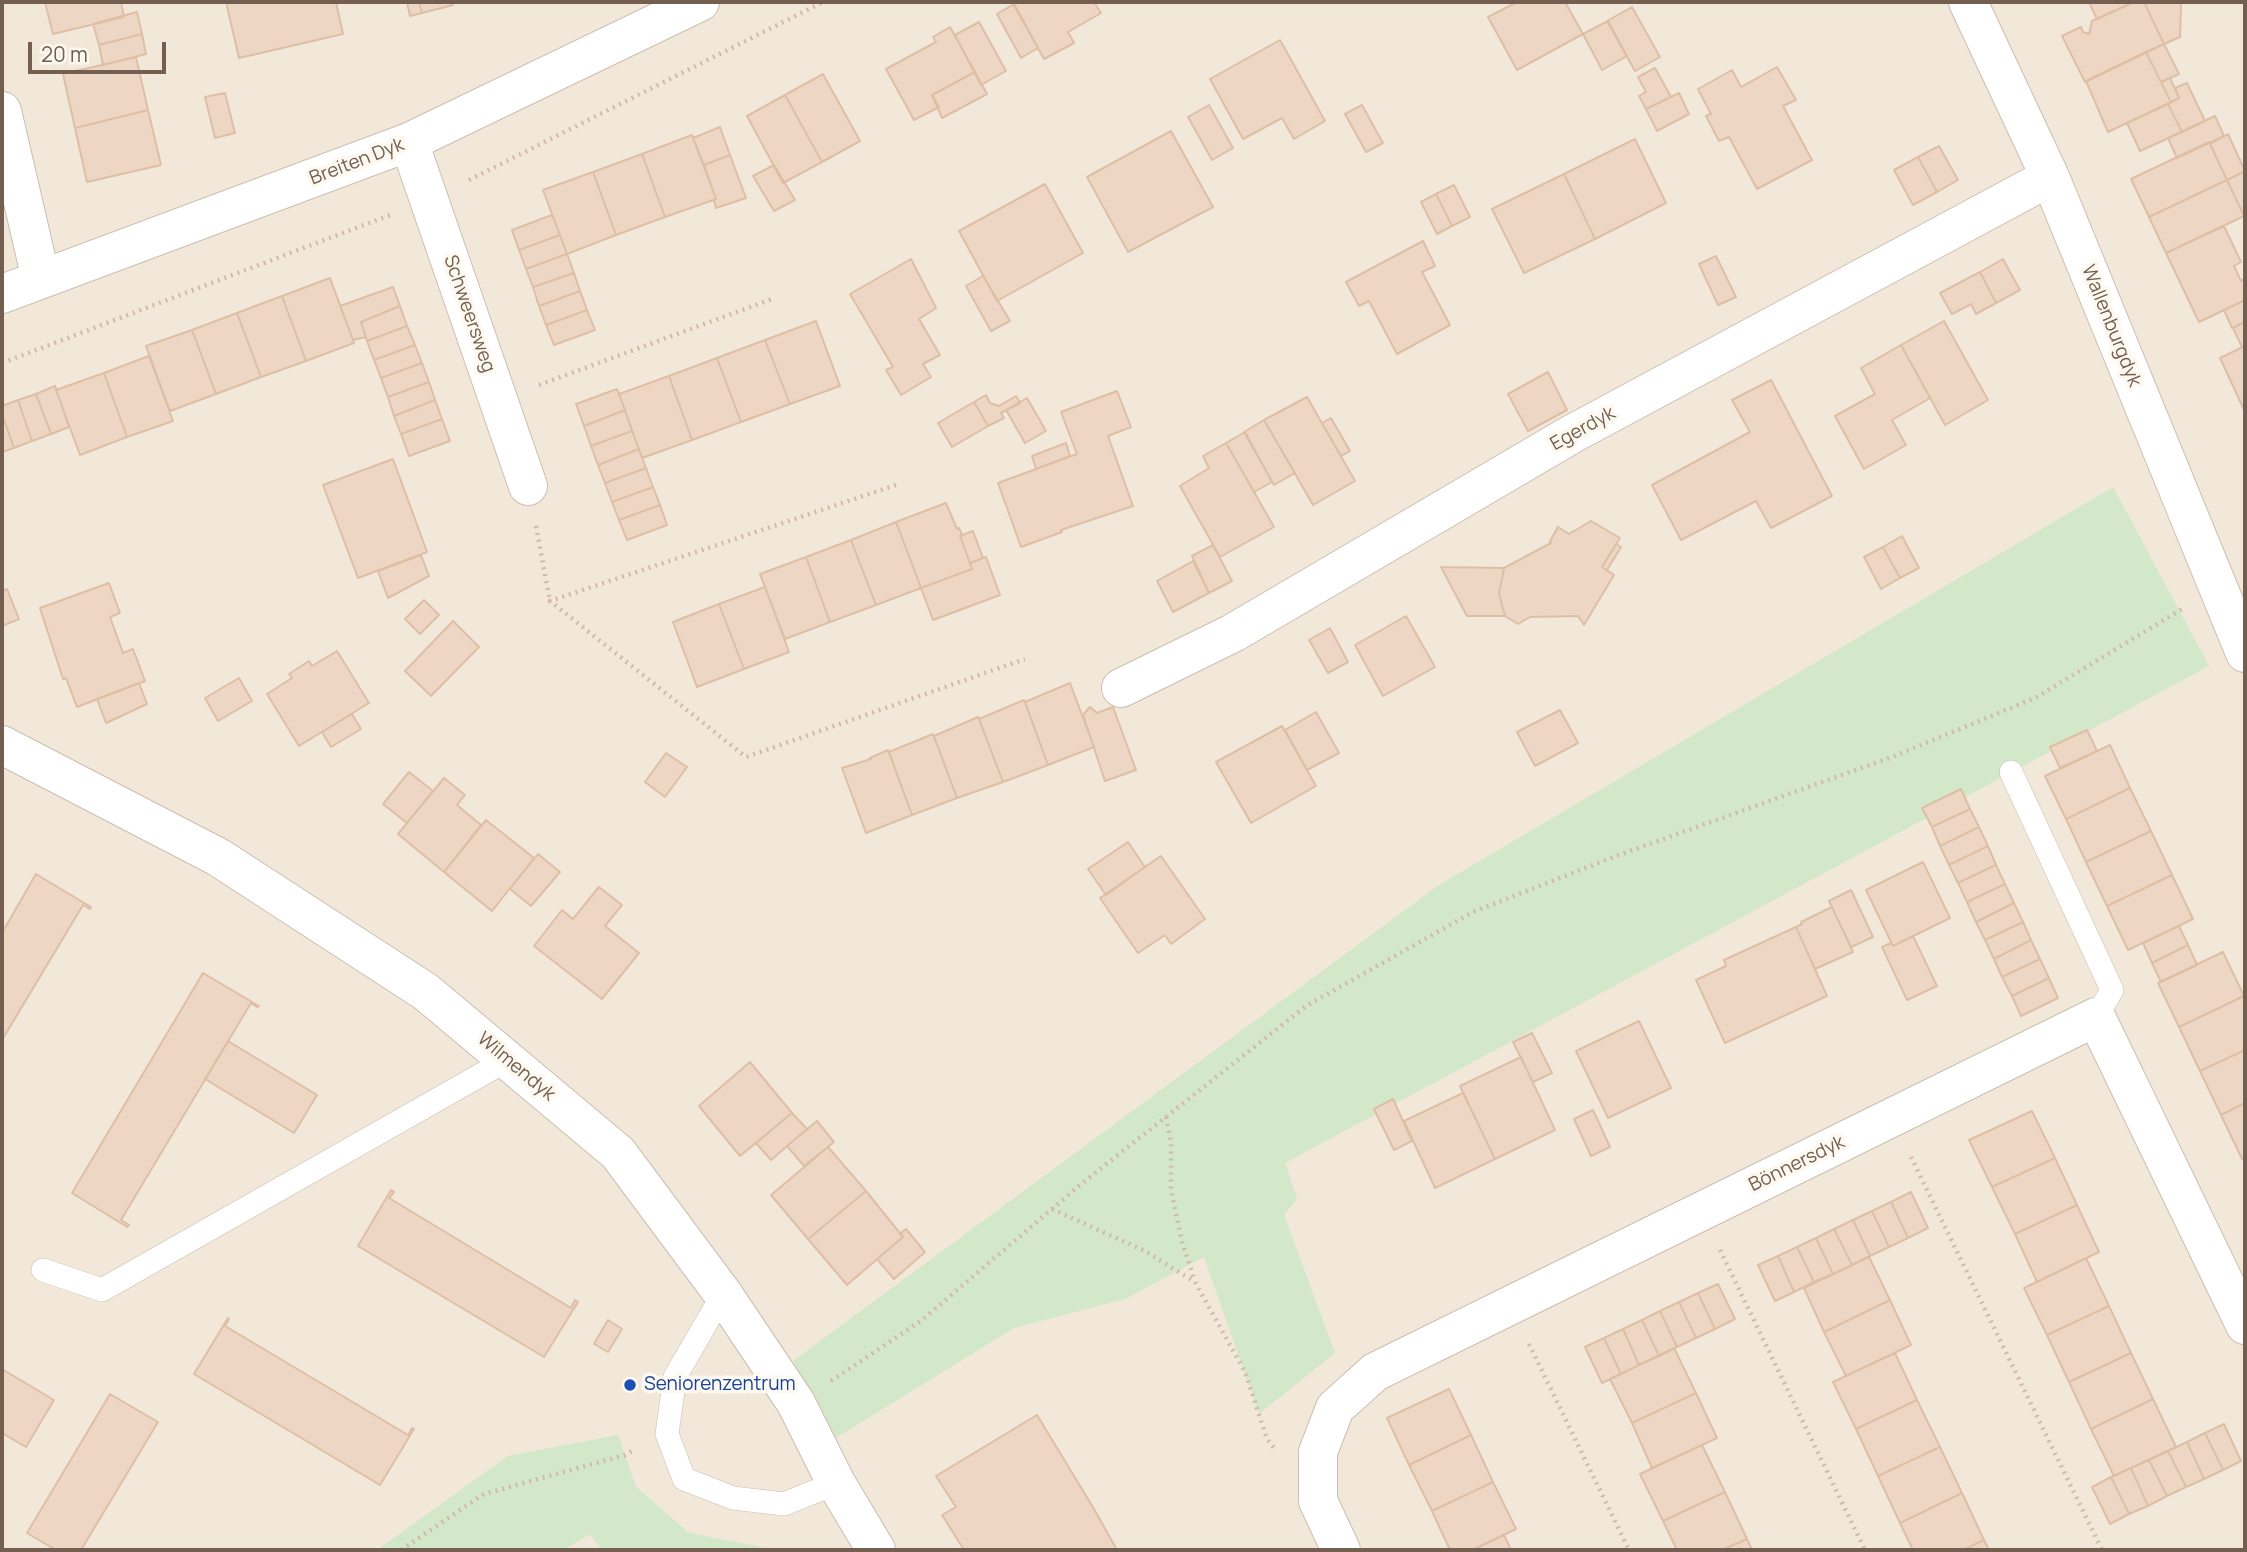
<!DOCTYPE html>
<html>
<head>
<meta charset="utf-8">
<style>
	body { margin:0 }
	#map { position:relative; width:2247px; height:1552px; overflow:hidden; background:#fbf5ea; font-family:Manrope,sans-serif }
	canvas { display:block }
	.frame { position:absolute; inset:0; border:4px solid #735e4f; pointer-events:none }
	.scale { position:absolute; left:28px; top:42px; width:138px; height:32px; box-sizing:border-box; border:4px solid #735e4f; border-top:0; padding-left:9px; font-size:21px; line-height:24px; white-space:nowrap; color:#735e4f; -webkit-text-stroke:5px #fdf9f0; paint-order:stroke }
</style>
</head>
<body>
<div id="map">
<canvas width="2247" height="1552"></canvas>
<div class="frame"></div>
<div class="scale">20 m</div>
</div>
<script>
const ctx = document.querySelector('canvas').getContext('2d');
ctx.lineJoin = 'round';
function fill(path, color) { ctx.fillStyle = color; ctx.fill(path, 'evenodd'); }
const shape = rows => new Path2D(rows.map(r => 'M' + r).join(''));
function trace(path, color, width, dash) { ctx.strokeStyle = color; ctx.lineWidth = width; ctx.lineCap = dash ? 'butt' : 'round'; ctx.setLineDash(dash || []); ctx.stroke(path); }
function drawText(font, color, halo, rows, align = 'center') {
  ctx.font = font + ' Manrope,sans-serif'; ctx.lineWidth = 7; ctx.setLineDash([]); ctx.textBaseline = 'middle'; ctx.strokeStyle = halo; ctx.fillStyle = color; for (const [text, x, y, turn = 0] of rows) {
    ctx.save(); ctx.translate(x, y); ctx.rotate((+turn || 0) * Math.PI / 180); ctx.textAlign = isNaN(turn) ? turn : align; if (halo) ctx.strokeText(text, 0, 0); ctx.fillText(text, 0, 0); ctx.restore();
  }
}
fill(shape([
	[2,2,2245,2,2245,1550,2,1550]
]), '#f1e8d9');
fill(shape([
	[2113,487,2209,666,1285,1163,1297,1199,1284,1215,1335,1353,1259,1414,1204,1257,1125,1299,1014,1328,834,1439,793,1361,1439,885],
	[618,1435,636,1487,689,1533,779,1550,602,1550,590,1534,564,1550,377,1550,508,1456]
]), '#d3e7c9');
const building = shape([
	[45,2,121,2,124,17,53,34,45,2],
	[226,2,336,2,343,34,239,58,226,2],
	[407,2,419,2,422,13,410,16,407,2],
	[419,2,452,2,453,5,422,13,419,2],
	[1012,2,1094,2,1101,13,1068,32,1074,43,1044,59,1012,2],
	[1517,2,1565,2,1583,34,1517,70,1488,17,1517,2],
	[2089,2,2134,2,2097,19,2089,2],
	[2134,2,2144,2,2164,44,2085,82,2062,36,2081,27,2083,32,2089,34,2092,21,2134,2],
	[2144,2,2179,2,2181,6,2180,37,2164,44,2144,2],
	[1014,4,1038,48,1021,58,997,14,1014,4],
	[1632,7,1660,57,1635,71,1607,21,1632,7],
	[137,12,142,34,99,45,93,24,137,12],
	[1608,21,1627,56,1602,70,1583,34,1608,21],
	[979,22,1006,71,981,85,955,35,979,22],
	[950,27,975,72,932,95,939,107,914,120,886,69,936,42,933,37,950,27],
	[142,34,146,54,103,65,99,45,142,34],
	[1280,40,1325,121,1294,139,1282,118,1243,139,1210,79,1280,40],
	[2164,44,2179,74,2161,82,2146,52,2164,44],
	[2146,52,2171,102,2108,132,2086,81,2146,52],
	[136,57,148,110,75,128,63,74,136,57],
	[1777,67,1796,100,1783,106,1812,160,1757,189,1729,137,1719,141,1706,116,1711,114,1698,89,1732,70,1741,87,1777,67],
	[1655,68,1671,97,1646,109,1639,96,1646,92,1638,77,1655,68],
	[975,72,987,94,942,118,932,95,975,72],
	[823,74,860,141,822,162,785,95,823,74],
	[2170,78,2179,98,2171,102,2161,82,2170,78],
	[2187,83,2205,121,2182,132,2168,104,2179,98,2175,88,2187,83],
	[225,93,235,133,215,138,205,97,225,93],
	[1679,93,1689,114,1657,131,1646,109,1679,93],
	[785,95,822,162,783,183,747,116,785,95],
	[2168,104,2182,132,2140,151,2127,123,2168,104],
	[1209,105,1233,148,1212,160,1188,117,1209,105],
	[1362,105,1383,143,1366,152,1345,114,1362,105],
	[148,110,161,165,87,182,75,128,148,110],
	[2215,116,2224,136,2177,158,2168,138,2215,116],
	[720,127,730,155,704,165,693,138,720,127],
	[1171,131,1213,207,1128,252,1087,177,1171,131],
	[2228,134,2245,171,2227,180,2210,144,2228,134],
	[692,135,716,199,665,217,642,154,692,135],
	[1635,139,1666,203,1595,239,1564,174,1635,139],
	[2209,142,2227,180,2149,217,2131,179,2209,142],
	[1939,146,1958,180,1937,192,1918,157,1939,146],
	[642,154,665,217,616,235,593,172,642,154],
	[730,155,746,198,716,208,714,200,716,199,704,165,730,155],
	[1918,157,1937,192,1913,205,1894,170,1918,157],
	[774,165,795,200,774,211,753,176,774,165],
	[2245,171,2245,216,2244,216,2227,180,2245,171],
	[593,172,616,235,567,254,543,190,593,172],
	[1564,174,1595,239,1524,273,1492,209,1564,174],
	[2227,180,2244,216,2166,253,2149,217,2227,180],
	[1045,184,1083,253,997,301,959,231,1045,184],
	[1454,185,1470,217,1452,226,1436,194,1454,185],
	[1436,194,1452,226,1437,234,1421,202,1436,194],
	[552,215,560,235,519,250,512,230,552,215],
	[2224,226,2241,262,2234,266,2241,281,2245,279,2245,300,2199,322,2166,253,2224,226],
	[560,235,567,254,526,269,519,250,560,235],
	[1423,241,1435,266,1422,272,1450,325,1397,354,1369,301,1359,306,1346,282,1423,241],
	[567,254,574,273,533,287,526,269,567,254],
	[1716,256,1736,297,1718,305,1699,264,1716,256],
	[911,259,936,308,919,319,940,355,923,364,931,377,901,395,886,370,893,367,850,294,911,259],
	[2003,259,2020,290,1996,303,1980,272,2003,259],
	[1980,272,1996,303,1976,314,1971,304,1952,314,1940,293,1980,272],
	[574,273,580,291,539,306,533,287,574,273],
	[983,276,1010,321,991,331,966,286,983,276],
	[330,278,354,343,306,361,282,296,330,278],
	[393,287,400,306,361,322,366,337,353,340,340,306,393,287],
	[580,291,587,310,546,325,539,306,580,291],
	[282,296,306,361,261,377,237,313,282,296],
	[2245,300,2245,322,2232,328,2224,310,2245,300],
	[400,306,407,326,367,341,361,322,400,306],
	[587,310,595,330,554,345,546,325,587,310],
	[237,313,261,377,216,394,192,330,237,313],
	[816,321,840,386,790,404,765,340,816,321],
	[1944,321,1988,400,1945,425,1901,345,1944,321],
	[2245,322,2245,346,2242,347,2233,328,2245,322],
	[407,326,415,345,374,360,367,341,407,326],
	[192,330,216,394,170,411,146,346,192,330],
	[765,340,790,404,741,422,717,358,765,340],
	[415,345,422,363,381,378,374,360,415,345],
	[1901,345,1930,398,1892,420,1906,445,1864,469,1835,416,1875,394,1861,368,1901,345],
	[2245,346,2245,412,2220,358,2245,346],
	[149,356,173,421,127,437,104,373,149,356],
	[717,358,741,422,692,440,669,376,717,358],
	[422,363,429,382,388,397,381,378,422,363],
	[1548,372,1567,410,1528,431,1508,394,1548,372],
	[104,373,127,437,80,455,56,390,104,373],
	[669,376,692,440,642,458,619,394,669,376],
	[1771,380,1832,496,1771,528,1756,501,1681,540,1652,485,1750,432,1732,400,1771,380],
	[429,382,435,400,394,416,388,397,429,382],
	[55,386,69,427,51,434,36,394,55,386],
	[617,389,625,410,584,426,576,404,617,389],
	[1117,391,1131,427,1108,436,1133,506,1061,530,1062,532,1021,547,998,483,1077,454,1061,412,1117,391],
	[36,394,51,434,32,441,18,400,36,394],
	[986,395,990,403,999,406,1016,396,1020,403,1001,413,1004,418,988,426,974,402,986,395],
	[1307,397,1355,481,1313,505,1264,420,1307,397],
	[1027,398,1046,431,1025,443,1006,410,1027,398],
	[18,400,32,441,14,448,2,414,2,406,18,400],
	[435,400,442,419,401,434,394,416,435,400],
	[974,402,988,426,952,447,938,423,974,402],
	[625,410,632,431,591,446,584,426,625,410],
	[2,414,14,448,2,452,2,414],
	[1331,418,1350,451,1341,456,1322,423,1331,418],
	[442,419,450,441,409,456,401,434,442,419],
	[1264,420,1295,473,1274,485,1244,432,1264,420],
	[632,431,639,449,598,465,591,446,632,431],
	[1245,432,1272,482,1254,492,1226,443,1245,432],
	[1066,443,1070,456,1036,469,1032,456,1066,443],
	[1226,443,1274,527,1220,557,1180,486,1209,468,1203,456,1226,443],
	[639,449,646,468,605,483,598,465,639,449],
	[393,459,427,552,358,578,323,485,393,459],
	[646,468,653,487,612,502,605,483,646,468],
	[653,487,660,505,619,520,612,502,653,487],
	[946,503,957,529,959,528,962,535,960,536,972,569,921,588,896,522,946,503],
	[660,505,667,525,627,540,619,520,660,505],
	[1591,521,1620,538,1602,567,1614,575,1584,625,1578,616,1530,617,1518,624,1505,616,1499,594,1504,568,1551,543,1550,541,1558,527,1569,534,1591,521],
	[896,522,921,588,876,605,851,540,896,522],
	[973,531,983,558,970,563,960,536,973,531],
	[1902,536,1919,568,1900,578,1883,547,1902,536],
	[851,540,876,605,830,622,806,557,851,540],
	[1616,544,1621,547,1607,570,1602,567,1616,544],
	[1213,545,1232,581,1209,593,1192,556,1213,545],
	[1883,547,1900,578,1881,589,1864,557,1883,547],
	[421,555,429,576,388,598,378,571,421,555],
	[806,557,830,622,785,639,760,574,806,557],
	[986,557,1000,595,933,620,921,588,972,569,970,563,986,557],
	[1193,561,1209,593,1173,612,1157,581,1193,561],
	[1441,567,1504,568,1499,594,1505,616,1467,616,1441,567],
	[109,583,120,613,110,617,123,653,133,649,145,681,77,707,66,678,63,679,40,608,109,583],
	[765,587,789,652,744,669,719,604,765,587],
	[7,589,19,619,2,626,2,591,7,589],
	[424,600,439,615,420,634,405,619,424,600],
	[719,604,744,669,697,687,673,622,719,604],
	[1406,616,1435,667,1383,696,1355,645,1406,616],
	[453,621,479,647,431,696,405,671,453,621],
	[1330,628,1348,662,1328,673,1309,640,1330,628],
	[337,651,369,703,299,746,267,694,292,678,289,674,309,661,312,666,337,651],
	[239,678,252,701,218,721,205,698,239,678],
	[139,683,147,704,106,723,97,699,139,683],
	[1070,683,1094,747,1048,765,1025,702,1070,683],
	[1024,700,1048,765,1003,782,979,719,1024,700],
	[1090,707,1097,713,1113,707,1136,770,1105,781,1083,715,1090,707],
	[1560,710,1578,743,1535,766,1517,732,1560,710],
	[1316,712,1339,753,1307,770,1285,730,1316,712],
	[352,714,361,729,331,747,322,732,352,714],
	[978,717,1003,782,957,798,934,736,978,717],
	[1282,726,1316,786,1251,823,1216,762,1282,726],
	[2087,730,2097,751,2060,768,2050,747,2087,730],
	[933,734,957,798,912,815,889,752,933,734],
	[2110,745,2130,788,2066,819,2045,776,2110,745],
	[888,750,912,815,866,833,842,768,871,759,870,758,888,750],
	[666,753,687,767,665,797,645,782,666,753],
	[409,772,433,791,407,823,383,804,409,772],
	[444,778,465,795,457,805,481,825,444,872,398,834,444,778],
	[2130,788,2151,831,2086,862,2066,819,2130,788],
	[1961,789,1970,809,1932,827,1922,808,1961,789],
	[1970,809,1979,827,1940,846,1932,827,1970,809],
	[486,820,534,858,492,911,444,872,486,820],
	[1979,827,1988,846,1949,865,1940,846,1979,827],
	[2151,831,2172,875,2107,906,2086,862,2151,831],
	[1128,842,1145,867,1106,895,1088,869,1128,842],
	[1988,846,1996,865,1958,883,1949,865,1988,846],
	[538,854,560,872,531,906,510,889,538,854],
	[1161,856,1205,919,1171,944,1165,935,1138,953,1100,898,1161,856],
	[1923,862,1950,918,1893,946,1866,890,1923,862],
	[1996,865,2005,884,1967,902,1958,883,1996,865],
	[36,874,91,907,90,909,83,905,2,1040,2,933,36,874],
	[2172,875,2193,919,2128,950,2107,906,2172,875],
	[2005,884,2014,903,1976,922,1967,902,2005,884],
	[599,887,622,905,605,926,639,953,602,999,534,946,562,910,573,919,599,887],
	[1851,890,1873,937,1851,947,1829,901,1851,890],
	[2014,903,2023,922,1985,940,1976,922,2014,903],
	[1832,907,1853,952,1815,969,1796,927,1802,924,1801,922,1832,907],
	[2023,922,2031,940,1994,959,1985,940,2023,922],
	[2179,926,2188,945,2152,963,2143,943,2179,926],
	[1796,927,1827,996,1725,1043,1696,980,1726,966,1724,960,1796,927],
	[1913,936,1937,986,1907,1000,1882,947,1891,943,1893,946,1913,936],
	[2031,940,2040,959,2002,977,1994,959,2031,940],
	[2188,945,2197,965,2161,982,2152,963,2188,945],
	[2223,952,2244,996,2179,1027,2158,983,2223,952],
	[2040,959,2049,978,2012,996,2002,977,2040,959],
	[203,973,259,1006,257,1007,251,1003,121,1220,129,1225,127,1227,72,1193,203,973],
	[2049,978,2058,998,2021,1016,2012,996,2049,978],
	[2244,996,2245,1050,2200,1071,2179,1027,2244,996],
	[1639,1021,1671,1088,1608,1118,1576,1051,1639,1021],
	[1532,1033,1552,1073,1533,1082,1513,1042,1532,1033],
	[228,1041,317,1095,294,1133,205,1079,228,1041],
	[2245,1050,2245,1103,2221,1115,2200,1071,2245,1050],
	[1521,1057,1555,1130,1495,1159,1460,1086,1521,1057],
	[750,1062,792,1113,740,1156,699,1106,750,1062],
	[1463,1093,1495,1159,1435,1188,1404,1121,1463,1093],
	[1393,1099,1412,1141,1394,1150,1374,1109,1393,1099],
	[2245,1103,2245,1157,2242,1159,2221,1115,2245,1103],
	[1593,1110,1610,1147,1591,1156,1574,1119,1593,1110],
	[2032,1111,2055,1158,1992,1187,1969,1140,2032,1111],
	[792,1113,807,1129,771,1160,756,1143,792,1113],
	[817,1121,834,1142,804,1166,787,1146,817,1121],
	[828,1147,866,1191,808,1239,771,1195,828,1147],
	[2055,1158,2077,1205,2015,1234,1992,1187,2055,1158],
	[391,1190,394,1192,389,1198,571,1308,575,1300,578,1302,544,1357,358,1246,391,1190],
	[866,1191,903,1237,847,1285,808,1239,866,1191],
	[1911,1192,1928,1228,1908,1238,1891,1202,1911,1192],
	[1891,1202,1908,1238,1889,1247,1872,1211,1891,1202],
	[2077,1205,2099,1252,2037,1282,2015,1234,2077,1205],
	[1872,1211,1889,1247,1870,1256,1853,1220,1872,1211],
	[1853,1220,1870,1256,1852,1265,1834,1229,1853,1220],
	[906,1229,925,1252,894,1279,877,1259,903,1237,901,1233,906,1229],
	[1834,1229,1852,1265,1833,1274,1816,1238,1834,1229],
	[1816,1238,1833,1274,1814,1282,1797,1247,1816,1238],
	[1797,1247,1814,1282,1794,1292,1778,1256,1797,1247],
	[1778,1256,1794,1292,1775,1301,1758,1265,1778,1256],
	[1869,1257,1890,1300,1824,1332,1804,1288,1869,1257],
	[2086,1258,2109,1306,2047,1335,2024,1288,2086,1258],
	[1718,1284,1735,1319,1715,1329,1698,1293,1718,1284],
	[1698,1293,1715,1329,1696,1338,1679,1302,1698,1293],
	[1890,1300,1911,1345,1846,1376,1824,1332,1890,1300],
	[1679,1302,1696,1338,1677,1347,1660,1311,1679,1302],
	[2109,1306,2131,1353,2069,1382,2047,1335,2109,1306],
	[1660,1311,1677,1347,1659,1356,1642,1320,1660,1311],
	[228,1318,229,1319,225,1326,408,1435,412,1428,414,1429,380,1485,194,1374,228,1318],
	[608,1320,622,1329,608,1352,594,1344,608,1320],
	[1642,1320,1659,1356,1639,1365,1623,1329,1642,1320],
	[1623,1329,1639,1365,1621,1374,1604,1338,1623,1329],
	[1604,1338,1621,1374,1602,1383,1585,1347,1604,1338],
	[1674,1348,1696,1393,1632,1423,1610,1379,1674,1348],
	[1895,1353,1917,1400,1856,1429,1833,1382,1895,1353],
	[2131,1353,2153,1399,2091,1429,2069,1382,2131,1353],
	[2,1369,54,1400,26,1447,2,1433,2,1369],
	[1449,1389,1471,1435,1409,1465,1387,1418,1449,1389],
	[1696,1393,1717,1438,1652,1468,1632,1423,1696,1393],
	[110,1394,158,1422,81,1550,56,1550,27,1533,110,1394],
	[2153,1399,2176,1447,2114,1476,2091,1429,2153,1399],
	[1917,1400,1940,1447,1878,1476,1856,1429,1917,1400],
	[1037,1415,1094,1509,1117,1550,964,1550,942,1515,956,1507,936,1476,1037,1415],
	[2224,1424,2241,1461,2223,1470,2205,1433,2224,1424],
	[2205,1433,2223,1470,2204,1479,2187,1442,2205,1433],
	[1471,1435,1493,1482,1432,1511,1409,1465,1471,1435],
	[2187,1442,2204,1479,2186,1487,2168,1451,2187,1442],
	[1702,1445,1725,1492,1663,1521,1640,1474,1702,1445],
	[1940,1447,1962,1493,1900,1523,1878,1476,1940,1447],
	[2168,1451,2186,1487,2167,1496,2149,1460,2168,1451],
	[2149,1460,2167,1496,2148,1506,2131,1468,2149,1460],
	[2131,1468,2148,1506,2129,1514,2111,1477,2131,1468],
	[2111,1477,2129,1514,2110,1524,2092,1487,2111,1477],
	[1493,1482,1516,1529,1472,1550,1450,1550,1432,1511,1493,1482],
	[1725,1492,1747,1539,1722,1550,1677,1550,1663,1521,1725,1492],
	[1962,1493,1984,1540,1963,1550,1913,1550,1900,1523,1962,1493],
	[1504,1535,1511,1550,1472,1550,1504,1535],
	[1747,1539,1752,1550,1722,1550,1747,1539],
	[1984,1540,1989,1550,1963,1550,1984,1540]
]);
fill(building, '#edd7c4');
trace(building, '#debfa6', 2);
const service = shape([
	[2011,772,2112,990,2096,1017],
	[43,1270,102,1290,507,1060],
	[723,1294,675,1377,667,1434,684,1479,733,1498,784,1504,836,1483]
]);
const minor = shape([
	[1968,2,2050,177,2245,653],
	[2,111,41,279],
	[409,142,528,486],
	[2,294,409,142,700,2],
	[1121,688,1233,633,1572,434,2050,177],
	[2,745,218,857,426,992,618,1153,723,1294,796,1403,836,1483,876,1550],
	[1341,1550,1318,1501,1318,1452,1335,1408,1375,1372,2096,1017,2245,1325]
]);
trace(service, '#ccbeb0', 24);
trace(minor, '#ccbeb0', 40);
trace(shape([
	[469,180,823,2],
	[2,363,390,215],
	[539,385,772,299],
	[896,485,550,601,746,757,1025,659],
	[536,526,550,601],
	[1166,1117,1171,1142,1171,1190,1182,1242,1195,1281],
	[1911,1157,2102,1550],
	[1052,1209,1145,1251,1195,1282,1245,1372,1267,1439,1275,1449],
	[1720,1250,1865,1550],
	[1529,1344,1629,1550],
	[831,1381,922,1320,1080,1185,1306,1006,1473,912,1616,856,1892,757,2035,698,2182,609],
	[401,1550,484,1494,625,1455,634,1450]
]), '#d2baa7', 4.5, [2, 5]);
trace(service, '#fff', 23);
trace(minor, '#fff', 38);
for (const [x, y, r, color] of [
	[630,1385,7,"#1a4fb4"]
]) { const dot = new Path2D(); dot.arc(x, y, r, 0, 2 * Math.PI); ctx.fillStyle = color; ctx.fill(dot); trace(dot, '#fdf9f0', 2.5); }
drawText('19px', '#735e4f', '#fdf9f0', [
	["Breiten Dyk",357,162,-21],
	["Schweersweg",469,314,71],
	["Wallenburgdyk",2111,326,68],
	["Egerdyk",1583,429,-29],
	["Wilmendyk",516,1067,40],
	["Bönnersdyk",1797,1164,-26]
]);
drawText('19px', '#164399', '#fdf9f0', [
	["Seniorenzentrum",644,1385]
], 'left');
</script>
</body>
</html>
